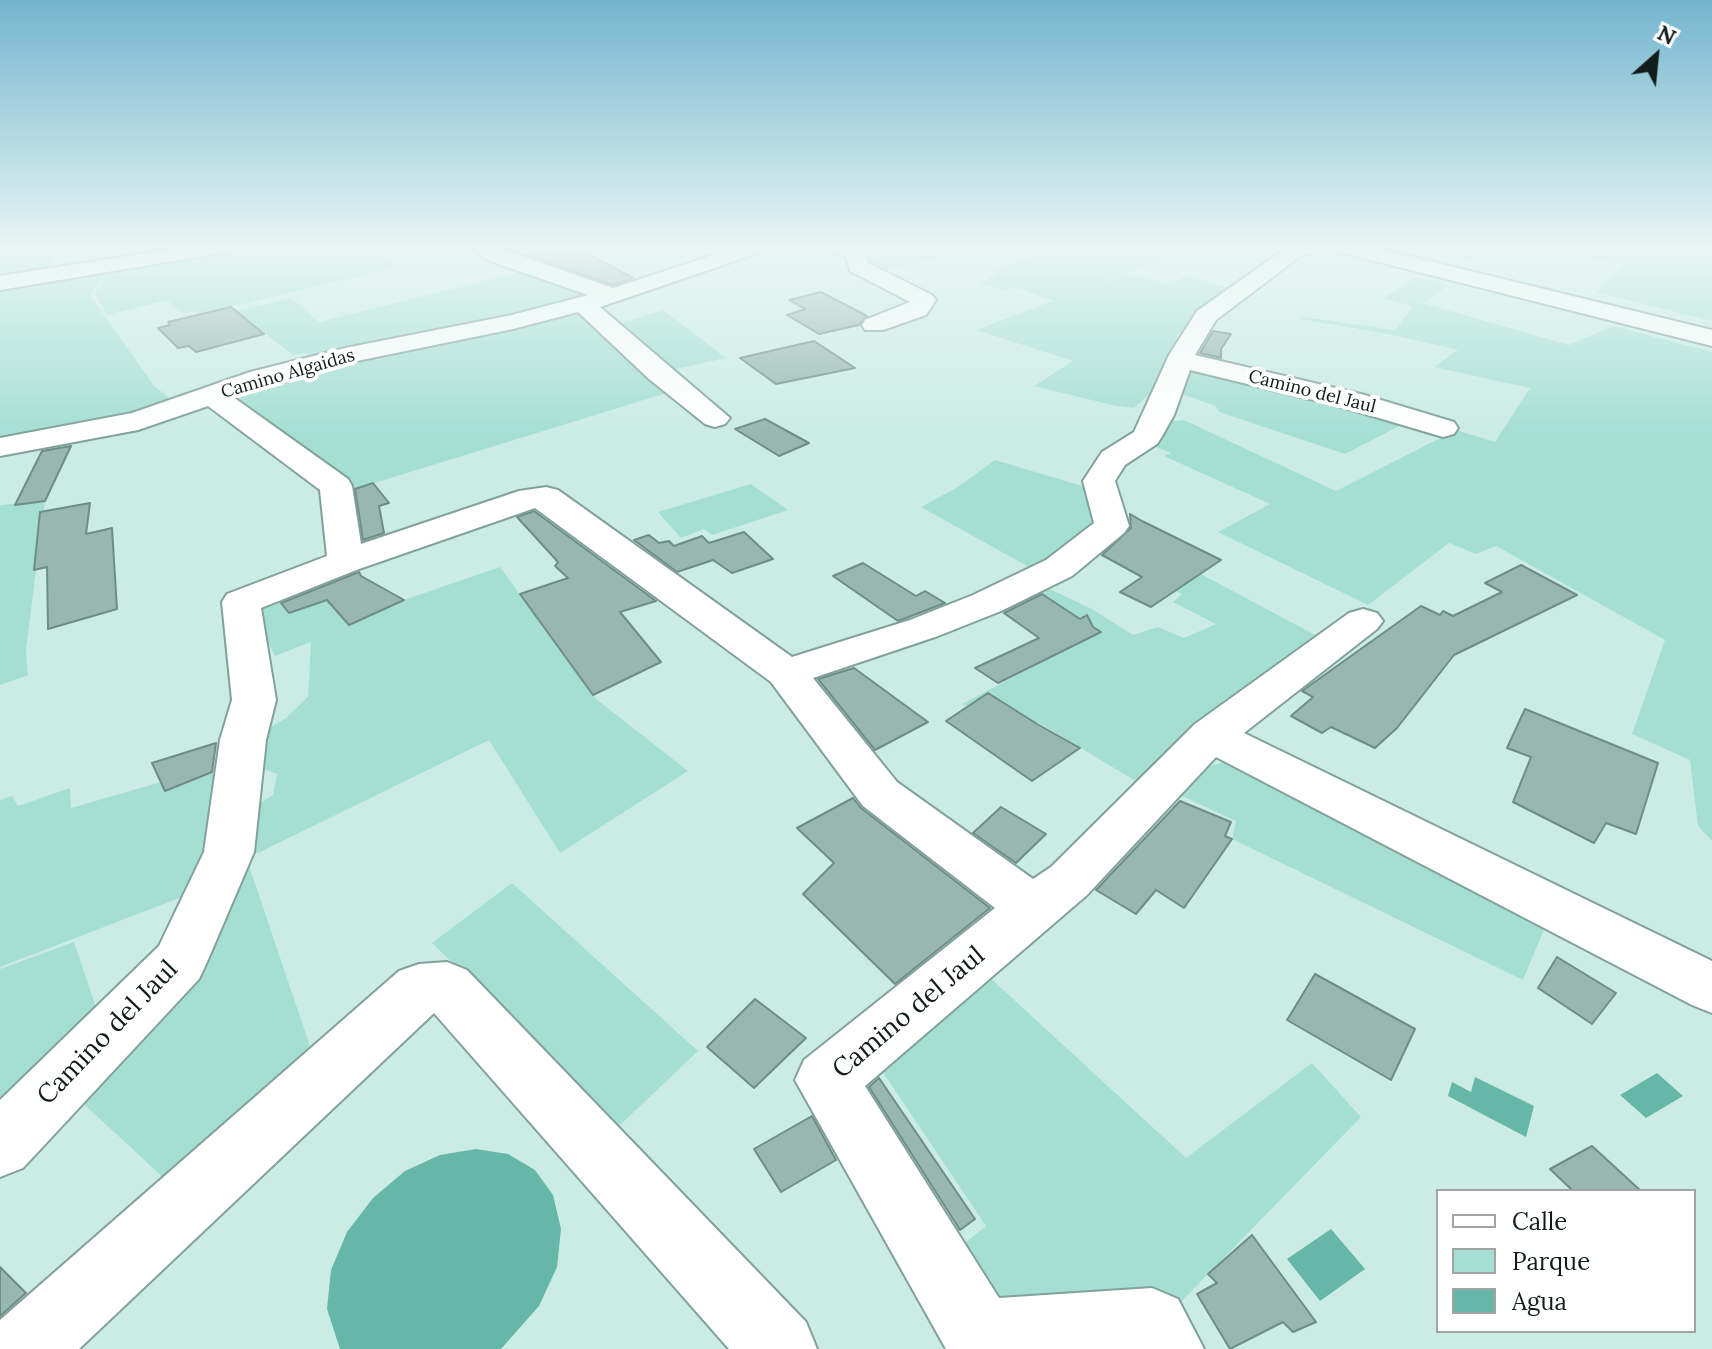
<!DOCTYPE html>
<html>
<head>
<meta charset="utf-8">
<style>
	body { margin:0 }
	#map { position:relative; width:1712px; height:1349px; overflow:hidden; background:#cbece5; font-family:Lora,serif }
	canvas { display:block }
	.legend { position:absolute; left:1436px; top:1189px; width:260px; height:144px; box-sizing:border-box; background:#fff; border:2px solid #a0a5a3; margin:0; padding:10px 14px; list-style:none; font-size:24px; color:#111d1a }
	.legend li { display:flex; align-items:center; gap:16px; height:40px }
	.legend b { width:40px; border:2px solid #a0a5a3 }
	.north { position:absolute; left:1616px; top:16px; width:80px; height:80px; -webkit-text-stroke:6px #fff; paint-order:stroke; rotate:27deg; font-size:22px; font-weight:700; line-height:32px; text-align:center; color:#111d1a }
	.north::after { content:''; display:block; margin:auto; width:28px; height:36px; background:#111d1a; clip-path:polygon(50% 0,100% 100%,50% 72%,0 100%) }
</style>
</head>
<body>
<div id="map">
<canvas width="1712" height="1349"></canvas>
<ul class="legend">
<li><b style="height:10px;background:#fff"></b>Calle</li>
<li><b style="height:22px;background:#a5dfd4"></b>Parque</li>
<li><b style="height:22px;background:#66b7a8"></b>Agua</li>
</ul>
<div class="north">N</div>
</div>
<script>
const ctx = document.querySelector('canvas').getContext('2d');
ctx.lineJoin = 'round';
function fill(path, color) { ctx.fillStyle = color; ctx.fill(path, 'evenodd'); }
const shape = rows => new Path2D(rows.map(r => 'M' + r).join(''));
function trace(path, color, width, dash) { ctx.strokeStyle = color; ctx.lineWidth = width; ctx.lineCap = dash ? 'butt' : 'round'; ctx.setLineDash(dash || []); ctx.stroke(path); }
function drawText(font, color, halo, rows, align = 'center') {
  ctx.font = font + ' Lora,serif'; ctx.lineWidth = 8; ctx.setLineDash([]); ctx.textBaseline = 'middle'; ctx.strokeStyle = halo; ctx.fillStyle = color; for (const [text, x, y, turn = 0] of rows) {
    ctx.save(); ctx.translate(x, y); ctx.rotate((+turn || 0) * Math.PI / 180); ctx.textAlign = isNaN(turn) ? turn : align; if (halo) ctx.strokeText(text, 0, 0); ctx.fillText(text, 0, 0); ctx.restore();
  }
}
fill(shape([
	[254,246,387,246,389,260,399,267,200,314,196,311,182,314,167,300,107,315,95,294,107,272,90,295,154,386,176,403,123,419,0,443,0,285,204,250,216,256,257,248],
	[840,246,933,246,950,255,875,272,863,265,860,253],
	[1017,246,1199,246,1084,289,1128,274,1168,284,1186,276,1233,289,1194,318,1177,336,1156,388,1134,408,1116,406,1034,386,1073,361,976,330,1053,301,1015,287,1004,291,979,283,997,274,991,271,1040,254],
	[1410,246,1475,246,1493,249,1472,261],
	[1525,246,1689,246,1712,249,1712,321,1596,292,1623,265],
	[50,247,56,272,0,282,0,253],
	[528,270,585,289,589,296,314,358,305,353,293,355,236,311,292,298,319,322],
	[1417,277,1449,285,1422,303,1569,345,1613,326,1712,352,1712,841,1698,826,1690,760,1632,734,1665,640,1496,546,1476,554,1449,543,1368,605,1218,532,1270,504,1164,456,1171,453,1154,446,1166,422,1184,420,1336,491,1456,430,1495,442,1530,388,1434,367,1458,350,1383,333,1300,319,1303,317,1395,330,1412,307,1384,298],
	[583,308,670,392,355,489,237,403,236,394,250,388,403,348],
	[663,310,726,358,671,370,618,324],
	[1184,364,1409,421,1345,454,1219,412,1216,406,1175,392],
	[995,460,1086,487,1097,530,1036,571,921,507,958,487],
	[751,484,788,510,712,535,704,529,681,538,658,512],
	[45,501,26,649,28,675,0,685,0,505],
	[1150,547,1323,639,1186,733,1152,776,1134,780,1039,723,992,723,962,704,1100,632,1036,591,1043,586,1092,609,1133,635,1158,627,1184,638,1216,624,1173,602,1182,594,1127,569],
	[500,567,595,698,688,771,560,853,489,740,258,853,247,850,251,809,273,795,277,774,259,767,264,731,286,718,308,697,311,642,275,656,258,622,257,610,273,595,290,613,374,583,391,593,345,620,349,624,404,600],
	[1235,759,1545,927,1523,980,1232,839,1236,821,1182,796,1207,767],
	[222,769,214,834,195,892,0,967,0,800,12,796,18,806,70,788,71,808,161,782,166,791],
	[246,857,316,1064,169,1183,70,1091],
	[512,883,698,1051,620,1125,432,943],
	[74,942,99,1016,0,1111,0,969],
	[986,974,1186,1158,1312,1063,1361,1117,1172,1311,989,1312,947,1257,986,1226,872,1056]
]), '#a5dfd4');
fill(shape([
	[1657,1073,1683,1096,1646,1118,1620,1095],
	[1475,1077,1534,1106,1526,1137,1448,1096,1452,1082,1471,1092],
	[476,1149,508,1154,535,1170,553,1195,561,1229,557,1267,539,1306,501,1349,340,1349,327,1309,331,1270,347,1232,373,1198,405,1171,440,1155],
	[1331,1229,1365,1269,1320,1301,1287,1259]
]), '#66b7a8');
const building = shape([
	[564,246,573,246,633,278,613,285,525,254,564,246],
	[821,292,867,316,859,325,819,334,787,315,805,309,789,300,821,292],
	[231,307,264,334,196,352,189,346,178,348,158,328,170,325,168,322,231,307],
	[1213,331,1231,334,1221,349,1221,358,1200,353,1213,331],
	[814,341,855,368,776,384,740,358,814,341],
	[765,419,809,443,779,456,735,429,765,419],
	[71,446,45,501,15,505,42,451,71,446],
	[373,483,389,503,379,506,384,533,363,540,355,489,373,483],
	[90,503,86,534,112,528,117,609,48,629,47,567,34,570,40,512,90,503],
	[534,511,656,601,620,612,661,662,593,695,520,594,568,578,555,566,558,562,517,517,534,511],
	[1130,514,1142,521,1221,560,1151,607,1120,592,1142,577,1102,555,1131,528,1130,514],
	[744,532,773,559,732,573,713,560,677,572,634,540,649,535,659,543,669,541,674,546,702,536,709,543,744,532],
	[863,563,916,596,925,591,945,603,898,621,833,576,863,563],
	[1521,565,1577,595,1454,655,1397,728,1375,748,1331,727,1322,733,1291,716,1313,697,1302,691,1421,606,1440,615,1443,611,1453,616,1502,592,1485,583,1521,565],
	[359,572,361,576,404,600,349,625,327,600,289,613,281,603,359,572],
	[1042,594,1080,619,1087,615,1093,627,1101,632,998,683,975,668,1039,638,1004,613,1042,594],
	[854,668,928,722,875,750,818,679,854,668],
	[988,693,1037,724,1080,748,1032,781,946,721,988,693],
	[1525,709,1658,763,1636,834,1606,823,1594,843,1513,802,1531,757,1507,748,1525,709],
	[216,743,212,772,165,791,152,763,216,743],
	[853,798,861,808,990,908,895,984,803,894,834,863,797,828,853,798],
	[1180,801,1231,822,1225,836,1232,839,1184,908,1156,890,1136,914,1096,890,1180,801],
	[1001,807,1046,834,1016,863,973,833,1001,807],
	[1557,957,1616,993,1592,1024,1538,988,1557,957],
	[1315,974,1415,1029,1391,1080,1287,1020,1315,974],
	[755,999,806,1038,754,1088,707,1047,755,999],
	[879,1078,975,1219,960,1230,869,1087,879,1078],
	[812,1116,836,1160,781,1192,754,1149,812,1116],
	[1592,1146,1641,1191,1573,1191,1550,1169,1592,1146],
	[1252,1235,1316,1322,1293,1332,1283,1322,1230,1349,1197,1294,1217,1283,1208,1274,1252,1235],
	[0,1267,26,1293,0,1316,0,1267]
]);
fill(building, '#97b7b0');
trace(building, '#6e8d87', 2);
const minor = shape([
	[191,246,237,246,227,252,0,290,0,276,191,246],
	[470,246,494,246,613,288,741,246,770,246,767,250,600,307,730,418,725,424,715,427,705,424,649,379,578,312,513,329,347,363,233,397,348,479,352,486,361,544,519,491,546,487,558,490,792,657,910,620,973,595,1046,560,1094,523,1083,481,1102,452,1134,432,1169,355,1197,311,1289,246,1319,246,1317,252,1302,255,1216,320,1195,355,1361,394,1454,422,1458,428,1454,434,1443,437,1342,407,1190,370,1174,415,1161,438,1157,444,1125,465,1115,481,1129,526,1124,533,1072,576,1001,611,938,636,813,678,897,782,1033,879,1051,867,1195,724,1349,613,1363,609,1377,613,1383,621,1377,629,1244,733,1712,961,1712,1013,1692,1005,1216,757,1087,895,865,1086,999,1298,1152,1288,1178,1299,1204,1349,946,1349,795,1080,804,1060,995,908,863,806,771,682,535,508,359,569,261,608,276,700,266,740,254,852,207,962,199,979,23,1168,0,1177,0,1100,159,946,204,852,220,740,232,700,222,602,227,594,327,556,320,490,208,406,138,430,0,456,0,438,132,413,250,372,345,348,512,315,588,295,487,260,470,246],
	[825,246,864,248,868,263,932,295,936,300,926,315,883,330,865,330,862,325,865,320,910,302,850,271,846,257,828,250,825,246],
	[447,962,467,970,806,1322,817,1349,729,1349,434,1013,79,1349,0,1349,0,1320,399,971,419,964,447,962]
]);
const highway = shape([
	[1332,246,1368,246,1712,330,1712,346,1335,251,1332,246]
]);
trace(minor, '#82a19b', 4);
trace(highway, '#82a19b', 4);
fill(minor, '#fff');
fill(highway, '#fff');
const sky = ctx.createLinearGradient(0, 0, 0, 434);
sky.addColorStop(0, '#74b5ce');
sky.addColorStop(0.57, '#e8f6f3');
sky.addColorStop(1, '#e8f6f300');
ctx.fillStyle = sky;
ctx.fillRect(0, 0, 1712, 434);
drawText('18px', '#111d1a', '#fff', [
	["Camino Algaidas",288,374,-16],
	["Camino del Jaul",1312,392,14]
]);
drawText('26px', '#111d1a', '#fff', [
	["Camino del Jaul",909,1013,-40],
	["Camino del Jaul",108,1033,-46]
]);
</script>
</body>
</html>
